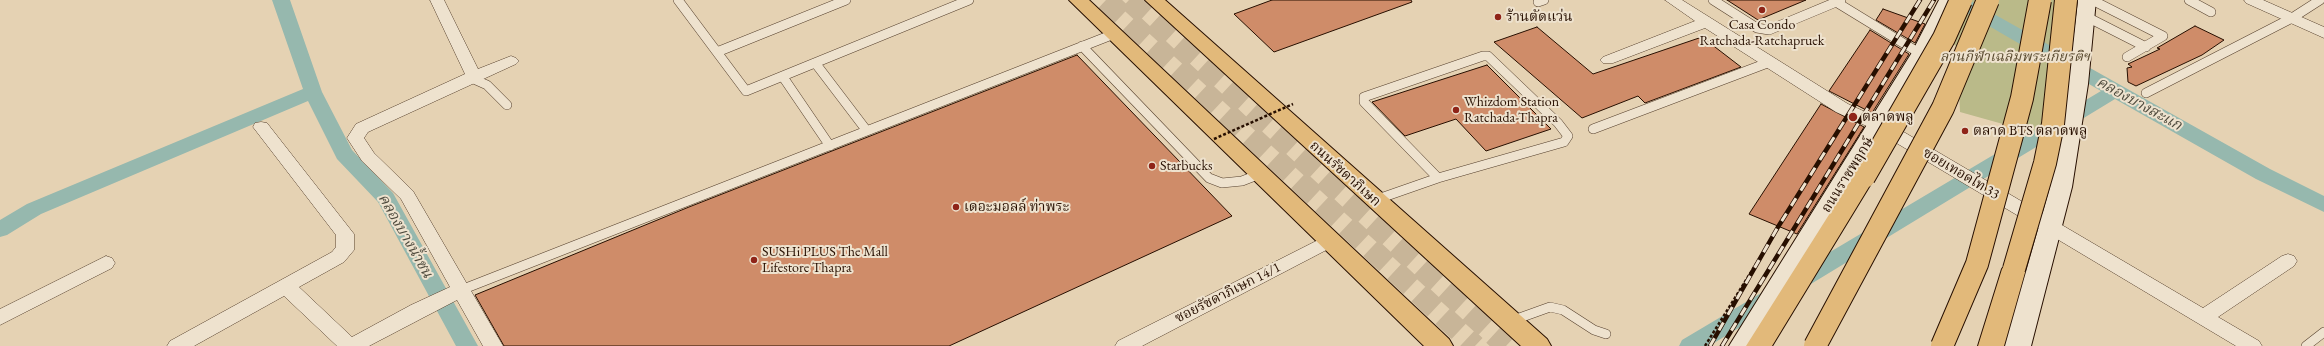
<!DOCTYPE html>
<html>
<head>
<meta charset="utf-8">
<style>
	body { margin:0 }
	canvas { display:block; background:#e5d2b3 }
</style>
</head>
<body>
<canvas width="2324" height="346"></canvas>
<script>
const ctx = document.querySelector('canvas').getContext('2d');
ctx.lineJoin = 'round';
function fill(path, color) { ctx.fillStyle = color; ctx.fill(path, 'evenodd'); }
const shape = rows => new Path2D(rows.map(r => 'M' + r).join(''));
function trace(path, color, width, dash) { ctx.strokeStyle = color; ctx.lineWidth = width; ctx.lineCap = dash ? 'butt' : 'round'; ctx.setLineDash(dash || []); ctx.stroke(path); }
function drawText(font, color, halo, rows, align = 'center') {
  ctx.font = font + ' "EB Garamond","Noto Serif Thai",serif'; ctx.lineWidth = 4; ctx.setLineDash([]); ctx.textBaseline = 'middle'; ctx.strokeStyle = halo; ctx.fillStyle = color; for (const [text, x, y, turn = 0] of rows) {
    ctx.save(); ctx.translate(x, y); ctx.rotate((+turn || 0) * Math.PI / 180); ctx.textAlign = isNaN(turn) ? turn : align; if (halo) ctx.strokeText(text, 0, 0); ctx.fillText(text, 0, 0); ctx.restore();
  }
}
fill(shape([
	[1956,0,2078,0,2067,111,2060,140,1960,112,1957,46,1937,39]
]), '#baba89');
fill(shape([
	[272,0,290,0,322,92,352,150,393,193,478,346,456,346,378,202,337,159,308,101,41,214,7,235,0,237,0,220,27,204,303,89,272,0],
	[1948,0,1969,0,2270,169,2324,196,2324,212,2256,179,2115,99,1709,346,1679,346,1682,340,2101,91,1951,4,1948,0]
]), '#96b8ae');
const building = shape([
	[1272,0,1411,0,1412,2,1274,52,1234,14,1272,0],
	[1727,0,1806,0,1758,20,1727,0],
	[1883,9,1925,24,1915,43,1876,20,1883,9],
	[2195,26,2224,40,2202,55,2136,86,2128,82,2127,68,2132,67,2128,64,2160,49,2157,48,2195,26],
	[1537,27,1593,74,1702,37,1741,67,1645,103,1638,96,1582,118,1494,42,1537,27],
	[1870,30,1909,54,1872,113,1829,91,1870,30],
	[1077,55,1232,216,949,346,504,346,475,295,689,207,1077,55],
	[1487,65,1551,129,1486,151,1456,119,1405,136,1372,102,1487,65],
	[1821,104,1864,127,1797,234,1749,214,1821,104]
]);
fill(building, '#cf8c69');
trace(building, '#270f00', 1);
trace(shape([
	[1106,0,1475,346],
	[1129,0,1506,346]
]), '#c8b598', 22, [22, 11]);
const lane = shape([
	[678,0,746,91,969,0],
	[1713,0,1757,28,1769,30,1841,0],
	[2092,0,2163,36,2127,57],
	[2189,0,2211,12],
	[1538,2,1544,0],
	[1836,2,1921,54],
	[2085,16,2146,47],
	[1082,46,1209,178,1222,183,1242,181,1260,174],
	[717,52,846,0],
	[1483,56,1488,56,1558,123,1568,136,1564,142,1438,178,1364,102,1364,97,1483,56],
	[816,64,867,131],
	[469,77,487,85,507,105],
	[783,77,830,146],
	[2146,93,2292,18,2320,0],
	[1593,129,1770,62],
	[1375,200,1438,178],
	[461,290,1114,34],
	[1511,321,1550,307,1563,310,1594,330,1606,334],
	[2306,346,2324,332]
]);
const street = shape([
	[430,0,444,0,478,69,511,56,516,58,519,61,516,64,368,132,364,138,374,153,413,191,503,346,483,346,457,300,369,346,337,346,284,296,194,346,167,346,170,341,332,252,336,247,336,235,253,127,255,123,261,122,267,123,354,234,354,250,344,262,299,287,352,337,411,305,450,287,401,199,362,161,347,138,356,124,465,74,430,0],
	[1665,0,1682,0,1848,104,1885,121,2203,308,2282,256,2288,254,2294,256,2297,261,2294,266,2218,317,2259,341,2262,346,2236,346,1873,129,1836,112,1705,28,1613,63,1603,63,1600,60,1603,57,1695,21,1665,0],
	[2244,0,2263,0,2324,27,2324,38,2246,3,2244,0],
	[1330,234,1336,235,1339,240,1336,245,1142,346,1115,346,1118,341,1330,234],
	[106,256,112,258,115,263,112,268,0,325,0,309,106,256]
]);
const secondary = shape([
	[1939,0,1957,0,1931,54,1755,346,1729,346,1911,54,1939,0],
	[2078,0,2096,0,2088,84,2072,187,2031,346,2005,346,2050,187,2068,84,2078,0]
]);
const primary = shape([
	[1069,0,1089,0,1449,339,1453,346,1424,346,1069,0],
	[1145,0,1165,0,1547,339,1551,346,1521,346,1145,0],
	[1864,169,1872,172,1875,177,1772,346,1746,346,1856,172,1864,169],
	[2014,260,2022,263,2026,269,2004,346,1978,346,2002,269,2006,263,2014,260]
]);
trace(lane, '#56402d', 10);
trace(street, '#56402d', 1);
trace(secondary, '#270f00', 2);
trace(primary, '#270f00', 2);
trace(shape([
	[1705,346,1779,227]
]), '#270f00', 2.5, [3, 2]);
trace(lane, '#eee2ce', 9);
fill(street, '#eee2ce');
fill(secondary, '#eee2ce');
fill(primary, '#e2b97a');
const rail = shape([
	[1710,346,1778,227,1920,0],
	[1722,346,1934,0]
]);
trace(rail, '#270f00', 4.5);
trace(rail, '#eee2ce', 3, [9]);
const primaryBridge = shape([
	[1864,177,1944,38,1961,0],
	[2014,269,2045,163,2053,124,2066,0],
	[1815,346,1943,108,1988,0],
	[1942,346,1977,264,2022,98,2040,0]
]);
trace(primaryBridge, '#270f00', 24, []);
trace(shape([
	[1214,139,1293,104]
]), '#270f00', 2.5, [3, 2]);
trace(primaryBridge, '#e2b97a', 22);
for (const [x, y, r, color] of [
	[1762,10,4,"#8f2418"],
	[1498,17,4,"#8f2418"],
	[1456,110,4,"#8f2418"],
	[1853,117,5,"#8f2418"],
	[1965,131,4,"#8f2418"],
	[1152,166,4,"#8f2418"],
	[956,207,4,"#8f2418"],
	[754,260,4,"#8f2418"]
]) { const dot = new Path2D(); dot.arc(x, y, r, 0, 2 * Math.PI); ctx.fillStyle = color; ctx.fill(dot); trace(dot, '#eee2ce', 1.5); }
drawText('14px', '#270f00', '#eee2ce', [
	["ร้านตัดแว่น",1506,17],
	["Casa Condo",1762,25,"center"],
	["Ratchada-Ratchapruek",1762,41,"center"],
	["Whizdom Station",1464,102],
	["Ratchada-Thapra",1464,118],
	["ตลาดพลู",1862,117],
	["ตลาด BTS ตลาดพลู",1973,131],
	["Starbucks",1160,166],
	["เดอะมอลล์ ท่าพระ",964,207],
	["SUSHi PLUS The Mall",762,252],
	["Lifestore Thapra",762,268]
], 'left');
drawText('italic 14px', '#5a4b30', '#eee2ce', [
	["ลานกีฬาเฉลิมพระเกียรติฯ",2015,57]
]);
drawText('14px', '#270f00', '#eee2ce', [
	["ถนนรัชดาภิเษก",1345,174,42],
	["ซอยเทอดไท 33",1961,174,31],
	["ถนนราชพฤกษ์",1848,175,-58],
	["ซอยรัชดาภิเษก 14/1",1228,293,-27]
]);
drawText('italic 15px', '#4e4a3d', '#eee2ce', [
	["คลองบางสะแก",2139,104,29],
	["คลองบางน้ำชน",405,236,60]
]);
</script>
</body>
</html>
